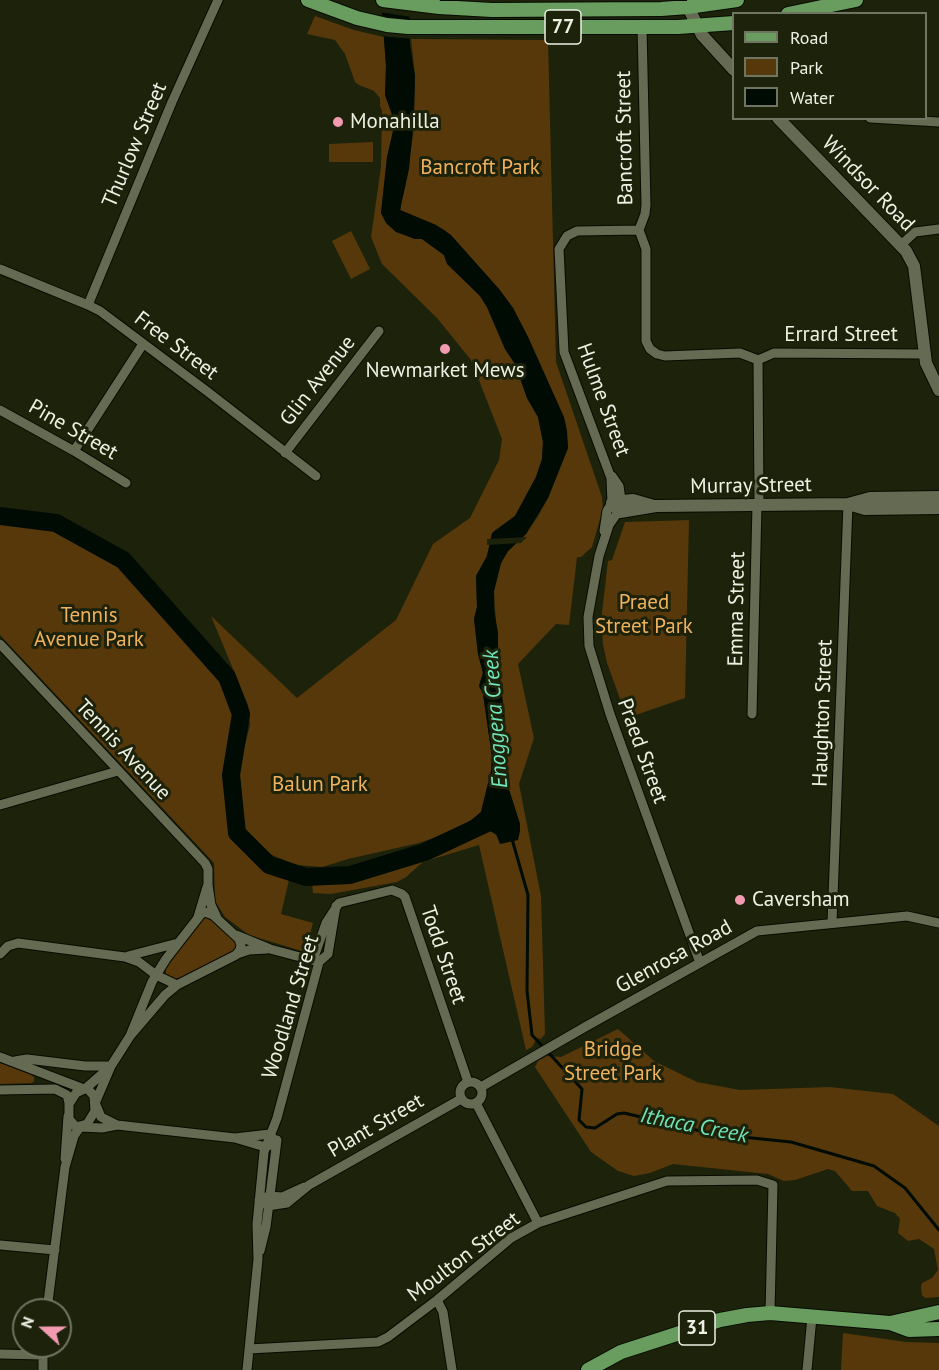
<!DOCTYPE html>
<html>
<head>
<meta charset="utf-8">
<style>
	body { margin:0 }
	#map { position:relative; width:939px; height:1370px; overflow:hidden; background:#1d220b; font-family:"PT Sans",sans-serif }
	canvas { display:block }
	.legend { position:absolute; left:732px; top:12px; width:195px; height:108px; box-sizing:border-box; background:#1d220b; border:2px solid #707561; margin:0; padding:8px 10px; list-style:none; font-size:18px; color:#edf1e3 }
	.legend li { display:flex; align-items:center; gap:12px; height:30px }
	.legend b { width:30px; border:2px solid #707561 }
	.north { position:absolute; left:12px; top:1298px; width:60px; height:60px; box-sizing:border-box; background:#1d220b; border:2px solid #707561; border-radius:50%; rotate:291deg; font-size:16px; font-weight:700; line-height:24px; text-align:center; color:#edf1e3 }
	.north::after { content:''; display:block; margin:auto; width:21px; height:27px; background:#f19ab2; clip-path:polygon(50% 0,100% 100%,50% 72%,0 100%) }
</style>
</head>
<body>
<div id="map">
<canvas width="939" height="1370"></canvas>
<ul class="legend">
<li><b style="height:8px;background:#699d5f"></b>Road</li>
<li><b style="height:16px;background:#57380a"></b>Park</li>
<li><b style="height:16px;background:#000b04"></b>Water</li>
</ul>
<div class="north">N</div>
</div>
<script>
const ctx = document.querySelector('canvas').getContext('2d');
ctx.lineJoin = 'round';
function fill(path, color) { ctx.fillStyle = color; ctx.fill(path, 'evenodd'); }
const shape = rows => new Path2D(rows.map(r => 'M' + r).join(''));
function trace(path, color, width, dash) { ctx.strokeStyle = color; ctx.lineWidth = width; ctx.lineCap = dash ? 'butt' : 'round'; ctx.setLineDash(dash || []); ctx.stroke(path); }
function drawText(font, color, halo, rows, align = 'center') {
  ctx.font = font + ' "PT Sans",sans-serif'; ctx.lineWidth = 6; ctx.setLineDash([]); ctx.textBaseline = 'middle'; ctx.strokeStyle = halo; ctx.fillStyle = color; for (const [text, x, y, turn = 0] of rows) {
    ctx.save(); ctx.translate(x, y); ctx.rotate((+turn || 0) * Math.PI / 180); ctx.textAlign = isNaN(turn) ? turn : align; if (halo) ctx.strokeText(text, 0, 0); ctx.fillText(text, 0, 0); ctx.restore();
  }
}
fill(shape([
	[315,16,354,30,384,37,386,66,385,95,395,122,387,157,381,213,394,230,415,239,422,239,444,255,446,261,480,296,487,307,505,349,515,364,527,398,538,417,543,442,542,459,536,477,515,516,494,531,487,556,476,576,477,607,474,619,478,654,483,673,479,686,483,694,492,757,491,771,481,812,470,823,442,835,419,843,348,859,322,867,297,865,272,855,255,845,242,827,242,796,239,768,250,725,248,705,211,616,297,698,396,620,433,544,470,518,499,460,502,439,471,360,437,318,382,264,371,237,381,167,382,111,380,106,380,98,374,91,359,85,355,82,345,54,335,40,307,34],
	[411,39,548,40,556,362,602,497,603,509,592,547,581,557,577,557,569,625,556,624,518,664,534,738,519,784,541,896,545,1034,541,1039,537,1038,532,1047,526,1050,479,845,423,862,406,877,397,882,331,894,313,893,312,881,344,879,421,856,480,831,490,831,498,836,520,824,505,777,504,760,505,721,498,661,494,591,501,563,508,551,526,534,538,516,548,498,568,448,565,421,528,337,513,308,499,289,446,231,436,225,400,210,401,209,400,204,405,188,413,135,415,76],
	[373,142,373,162,329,162,329,144],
	[351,231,370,269,351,279,332,241],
	[0,516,56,523,123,560,227,677,241,714,231,775,237,833,269,865,306,877,289,880,281,914,313,923,305,952,249,935,225,917,215,901,214,863,0,635],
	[689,520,685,698,627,718,607,663,603,644,601,621,608,561,612,560,625,522],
	[203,917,209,917,235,939,237,946,234,951,179,978,171,979,166,974,166,969,193,927],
	[618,1029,654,1061,697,1082,740,1090,830,1087,893,1094,939,1126,939,1297,925,1298,922,1295,921,1287,922,1283,932,1278,938,1270,934,1249,919,1239,908,1241,898,1233,900,1219,895,1213,877,1206,868,1191,852,1191,835,1171,828,1169,795,1180,784,1181,768,1174,673,1164,650,1173,634,1176,618,1171,591,1152,535,1067,538,1061,547,1056,561,1057],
	[0,1062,30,1074,34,1077,34,1081,32,1083,0,1084],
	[843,1333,906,1342,939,1343,939,1370,841,1370]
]), '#57380a');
fill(shape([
	[381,0,409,0,410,46,415,76,414,118,409,169,400,210,436,225,451,235,499,289,513,308,528,337,564,417,567,431,568,448,548,498,526,534,508,551,501,563,494,591,494,609,498,633,498,661,505,721,504,760,505,777,520,824,520,831,518,840,500,844,496,834,490,831,480,831,468,836,465,825,481,812,491,771,492,757,483,694,479,686,483,673,478,654,474,619,477,607,476,576,487,556,492,533,515,516,536,477,542,459,543,442,538,417,527,398,515,364,505,349,487,307,480,296,447,264,444,255,422,239,415,239,396,232,386,223,381,213,387,157,395,123,385,95,386,66]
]), '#000b04');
fill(shape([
	[378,0,412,0,412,17,379,12],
	[379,16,413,20,414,39,381,36],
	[527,537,521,543,487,545,487,539]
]), '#1d220b');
trace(shape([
	[512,839,528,895,527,991,532,1035,582,1089,579,1120,586,1127,595,1128,617,1114,624,1113,713,1134,791,1142,874,1166,905,1188,939,1230]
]), '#000b04', 3);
trace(shape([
	[0,516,56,523,123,560,227,677,241,714,231,775,237,833,269,865,306,877,350,875,425,852,489,822]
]), '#000b04', 18);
const street = shape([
	[642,27,646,205,645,214,639,230,646,249,646,341,650,349,657,354,665,356,740,353,758,360,774,353,925,354],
	[870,118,939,122],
	[901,245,915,232,939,229],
	[0,269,88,305,100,311,208,392,316,476],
	[88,305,172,102,218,0],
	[758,360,759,505],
	[0,410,74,451,126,483],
	[74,451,143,344],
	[285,453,379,331],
	[612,476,619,486,621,500],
	[620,512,616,515,609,525,599,556,588,617,589,646,610,714,700,963],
	[604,531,607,511,612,503,611,478,564,352,559,249,567,236,577,231,639,230],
	[0,644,205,863,208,869,208,885,211,905,217,918],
	[752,714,757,505],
	[0,805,118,771],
	[198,917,207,887],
	[832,923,848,504],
	[236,935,270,949,319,962],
	[0,954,8,946,18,943,125,957,139,962,156,975,177,985,236,955,240,950,241,945,239,939,213,915,205,912,201,914,166,959,156,975,152,982,130,1036],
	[237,954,249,950,267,949],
	[128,956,178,943],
	[313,960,326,923,339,903,392,890,402,894,405,897,468,1082],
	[0,1057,84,1089],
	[15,1061,27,1059,85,1066,111,1066],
	'460 1093a11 11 0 1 1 22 0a11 11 0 1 1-22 0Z',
	[481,1087,585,1027,757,931,907,916,939,923],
	[87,1088,94,1096,95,1111,87,1124,76,1127,69,1119,69,1104,76,1093,87,1088],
	[85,1089,110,1067],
	[0,1090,55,1089,67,1095,69,1103],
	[96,1101,111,1066,130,1036,165,995,177,985],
	[476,1103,538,1223],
	[96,1105,101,1117,117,1125,235,1138,265,1147,276,1143,270,1134,235,1138],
	[81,1127,102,1128,117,1125],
	[65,1159,68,1116],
	[264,1198,269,1196,282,1197,304,1187],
	[259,1200,268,1206,287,1203,309,1185,461,1099],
	[0,1245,55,1250],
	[260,1251,266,1227,277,1140],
	[437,1300,443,1312,452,1370],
	[47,1310,65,1167,74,1136,80,1127],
	[249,1349,378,1342,388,1337,437,1300,511,1238,538,1223,667,1181,757,1180,773,1185,770,1313],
	[0,1354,43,1355],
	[43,1370,43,1346],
	[247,1370,258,1259,257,1224,264,1152,277,1118,319,962,328,954,336,906],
	[807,1370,812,1317]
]);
const secondary = shape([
	[688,7,702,35,734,70],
	[778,118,906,251,914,266,926,363,939,390],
	[848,504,870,498,939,497],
	[620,512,656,506,848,504,865,509,939,508],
	[620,512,612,503,614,502,633,500,654,506]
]);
const primary = shape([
	[308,0,357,18,387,25,408,27,678,27,734,23],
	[383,0,439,7,492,10,661,9,688,7,737,0],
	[788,14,856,0],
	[890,1323,939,1312],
	[588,1370,621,1352,720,1320,747,1315,770,1313,890,1323,909,1330,939,1329]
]);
trace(street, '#070b00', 11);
trace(secondary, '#070b00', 14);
trace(primary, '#070b00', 16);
trace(street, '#656b52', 9);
trace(secondary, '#656b52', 12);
trace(primary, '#699d5f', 14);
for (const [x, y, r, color] of [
	[338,122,6,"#f19ab2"],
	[445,349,6,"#f19ab2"],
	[740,900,6,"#f19ab2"]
]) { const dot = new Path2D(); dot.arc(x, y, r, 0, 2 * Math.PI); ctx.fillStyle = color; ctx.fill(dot); trace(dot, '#1d220b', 2); }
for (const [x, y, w] of [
	[563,27,36],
	[697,1328,36]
]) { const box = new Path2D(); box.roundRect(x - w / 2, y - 17, w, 34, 4.5); ctx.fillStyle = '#1d220b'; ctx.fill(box); trace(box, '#edf1e3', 1.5); }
drawText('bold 20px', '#edf1e3', null, [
	["77",563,27],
	["31",697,1328]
]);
drawText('21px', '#edf1e3', '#1d220b', [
	["Monahilla",350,122],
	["Newmarket Mews",445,371,"center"],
	["Caversham",752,900]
], 'left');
drawText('21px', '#edf1e3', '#1d220b', [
	["Bancroft Street",625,138,-91],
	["Thurlow Street",135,145,-67],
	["Windsor Road",868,184,46],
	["Errard Street",841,335],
	["Free Street",176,346,37],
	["Glin Avenue",318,381,-52],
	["Hulme Street",603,400,70],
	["Pine Street",73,430,30],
	["Murray Street",751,486,-1],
	["Emma Street",737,609,-89],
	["Haughton Street",823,713,-88],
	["Tennis Avenue",123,750,47],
	["Praed Street",642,751,70],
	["Todd Street",443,955,71],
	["Glenrosa Road",674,957,-29],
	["Woodland Street",291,1007,-73],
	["Plant Street",376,1126,-30],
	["Moulton Street",464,1257,-37]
]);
drawText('21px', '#f1b25e', '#1d220b', [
	["Bancroft Park",480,168],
	["Praed",644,603],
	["Street Park",644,627],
	["Tennis",89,616],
	["Avenue Park",89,640],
	["Balun Park",320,785],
	["Bridge",613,1050],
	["Street Park",613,1074]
]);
drawText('italic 22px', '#70e5ba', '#1d220b', [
	["Enoggera Creek",496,719,-94],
	["Ithaca Creek",694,1126,11]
]);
</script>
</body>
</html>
